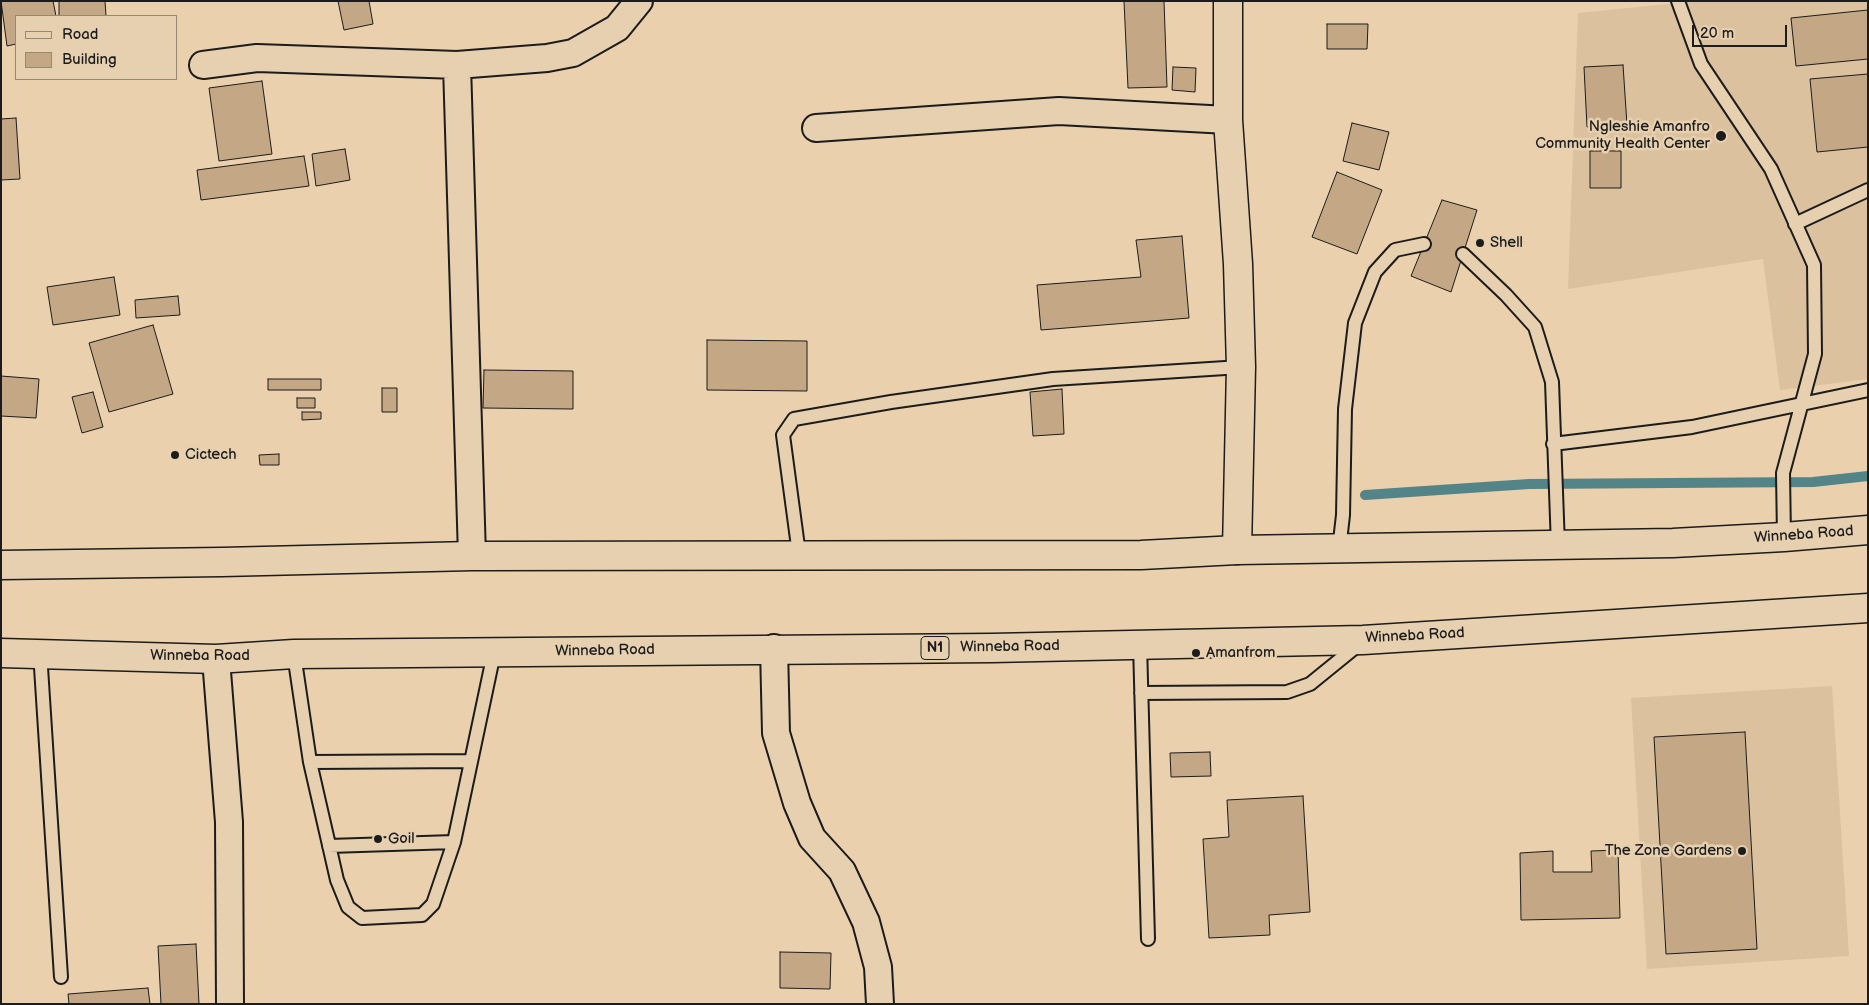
<!DOCTYPE html>
<html>
<head>
<meta charset="utf-8">
<style>
	body { margin:0 }
	#map { position:relative; width:1869px; height:1005px; overflow:hidden; background:#ead0ac; font-family:"Balsamiq Sans",sans-serif }
	canvas { display:block }
	.frame { position:absolute; inset:0; border:2px solid #1c1c1c; pointer-events:none }
	.legend { position:absolute; left:15px; top:15px; width:162px; height:65px; box-sizing:border-box; background:#e6d0af; border:1px solid #958874; margin:0; padding:6px 9px; list-style:none; font-size:15px; color:#1c1c1c }
	.legend li { display:flex; align-items:center; gap:10px; height:25px }
	.legend b { width:25px; border:1px solid #958874 }
	.scale { position:absolute; left:1692px; top:25px; width:95px; height:22px; box-sizing:border-box; border:2px solid #1c1c1c; border-top:0; padding-left:6px; font-size:15px; line-height:18px; white-space:nowrap; color:#1c1c1c; -webkit-text-stroke:4px #e6d0af; paint-order:stroke }
</style>
</head>
<body>
<div id="map">
<canvas width="1869" height="1005"></canvas>
<div class="frame"></div>
<ul class="legend">
<li><b style="height:6px;background:#e6d0af"></b>Road</li>
<li><b style="height:14px;background:#c4a886"></b>Building</li>
</ul>
<div class="scale">20 m</div>
</div>
<script>
const ctx = document.querySelector('canvas').getContext('2d');
ctx.lineJoin = 'round';
function fill(path, color) { ctx.fillStyle = color; ctx.fill(path, 'evenodd'); }
const shape = rows => new Path2D(rows.map(r => 'M' + r).join(''));
function trace(path, color, width, dash) { ctx.strokeStyle = color; ctx.lineWidth = width; ctx.lineCap = dash ? 'butt' : 'round'; ctx.setLineDash(dash || []); ctx.stroke(path); }
function drawText(font, color, halo, rows, align = 'center') {
  ctx.font = font + ' "Balsamiq Sans",sans-serif'; ctx.lineWidth = 5; ctx.setLineDash([]); ctx.textBaseline = 'middle'; ctx.strokeStyle = halo; ctx.fillStyle = color; for (const [text, x, y, turn = 0] of rows) {
    ctx.save(); ctx.translate(x, y); ctx.rotate((+turn || 0) * Math.PI / 180); ctx.textAlign = isNaN(turn) ? turn : align; if (halo) ctx.strokeText(text, 0, 0); ctx.fillText(text, 0, 0); ctx.restore();
  }
}
fill(shape([
	[1698,1,1868,1,1868,379,1780,390,1763,259,1568,289,1578,13],
	[1832,686,1849,956,1647,969,1631,698]
]), '#dbc19e');
trace(shape([
	[1365,495,1529,484,1813,482,1868,476]
]), '#538487', 10);
const building = shape([
	[1,1,53,1,56,16,16,16,16,44,7,46,1,1],
	[59,1,105,1,106,16,59,16,59,1],
	[338,1,369,1,373,24,344,30,338,1],
	[1124,1,1164,1,1167,87,1128,88,1124,1],
	[1868,10,1868,59,1796,66,1791,18,1868,10],
	[1327,24,1368,24,1367,49,1327,49,1327,24],
	[1623,65,1627,125,1587,127,1584,67,1623,65],
	[1173,67,1196,68,1195,92,1172,90,1173,67],
	[1868,74,1868,147,1817,152,1810,79,1868,74],
	[262,81,272,154,219,161,209,88,262,81],
	[16,118,20,179,1,180,1,119,16,118],
	[1352,123,1389,132,1379,170,1343,161,1352,123],
	[345,149,350,180,316,186,312,154,345,149],
	[1590,151,1621,151,1621,188,1590,188,1590,151],
	[304,156,309,186,201,200,197,170,304,156],
	[1337,172,1382,190,1357,254,1312,237,1337,172],
	[1442,200,1477,210,1451,292,1411,276,1442,200],
	[1182,236,1189,318,1041,330,1037,285,1141,277,1136,240,1182,236],
	[114,277,120,315,53,325,47,287,114,277],
	[178,296,180,315,136,318,135,300,178,296],
	[153,325,173,394,109,412,89,343,153,325],
	[707,340,807,341,807,391,707,390,707,340],
	[484,370,573,371,573,409,483,408,484,370],
	[1,376,39,379,36,418,1,416,1,376],
	[268,379,321,379,321,390,268,390,268,379],
	[382,388,397,388,397,412,382,412,382,388],
	[1062,389,1064,434,1033,436,1030,392,1062,389],
	[93,392,103,427,82,433,72,397,93,392],
	[297,398,315,398,315,408,297,408,297,398],
	[302,412,321,412,321,419,302,420,302,412],
	[279,454,279,465,260,465,259,455,279,454],
	[1745,732,1757,949,1666,954,1654,737,1745,732],
	[1210,752,1211,776,1171,777,1170,753,1210,752],
	[1303,796,1310,912,1269,915,1270,935,1209,938,1203,839,1229,837,1227,800,1303,796],
	[1618,850,1620,918,1521,920,1520,853,1553,851,1553,872,1592,872,1591,851,1618,850],
	[196,944,199,1004,161,1004,158,946,196,944],
	[780,952,831,953,830,989,780,988,780,952],
	[148,988,150,1004,69,1004,68,994,148,988]
]);
fill(building, '#c4a886');
trace(building, '#1c1c1c', 1);
const lane = shape([
	[1678,1,1701,64,1771,169,1814,265,1815,354,1783,473,1784,537],
	[1795,224,1868,190],
	[1463,254,1506,295,1535,327,1552,382,1558,546],
	[1553,444,1692,427,1868,390],
	[1339,550,1343,515,1345,409,1355,323,1375,272,1395,250,1424,244],
	[799,554,783,435,794,419,891,402,1053,379,1241,367],
	[1140,644,1148,939],
	[40,652,61,977],
	[294,654,310,762,337,880,348,907,362,918,422,915,433,904,454,842,494,653],
	[1141,693,1287,692,1310,684,1358,645],
	[310,762,471,761],
	[329,846,454,842]
]);
const street = shape([
	[203,65,257,58,457,65,547,58,573,53,617,28,639,1],
	[457,65,472,556],
	[816,128,1059,111,1228,120],
	[774,648,776,733,797,803,812,838,842,871,866,922,878,967,880,1004],
	[216,659,229,822,230,1004]
]);
const secondary = shape([
	[1228,1,1228,120,1238,264,1241,367,1237,550]
]);
const highway = shape([
	[1,565,222,562,472,556,1141,555,1237,550,1673,543,1784,537,1868,530],
	[1,653,216,659,294,654,992,648,1363,640,1868,608]
]);
trace(lane, '#1c1c1c', 16);
trace(street, '#1c1c1c', 30);
trace(secondary, '#1c1c1c', 31);
trace(highway, '#1c1c1c', 31);
trace(lane, '#e6d0af', 12);
trace(street, '#e6d0af', 26);
trace(secondary, '#e6d0af', 28);
trace(highway, '#e6d0af', 28);
for (const [x, y, r, color] of [
	[1721,136,6,"#1c1c1c"],
	[1480,243,5,"#1c1c1c"],
	[175,455,5,"#1c1c1c"],
	[1196,653,5,"#1c1c1c"],
	[378,839,5,"#1c1c1c"],
	[1742,851,5,"#1c1c1c"]
]) { const dot = new Path2D(); dot.arc(x, y, r, 0, 2 * Math.PI); ctx.fillStyle = color; ctx.fill(dot); trace(dot, '#e6d0af', 2); }
for (const [x, y, w] of [
	[935,648,28]
]) { const box = new Path2D(); box.roundRect(x - w / 2, y - 11.5, w, 23, 4); ctx.fillStyle = '#e6d0af'; ctx.fill(box); trace(box, '#1c1c1c', 1); }
drawText('bold 14px', '#1c1c1c', null, [
	["N1",935,648]
]);
drawText('15px', '#1c1c1c', '#e6d0af', [
	["Ngleshie Amanfro",1710,127,"right"],
	["Community Health Center",1710,144,"right"],
	["Shell",1490,243],
	["Cictech",185,455],
	["Amanfrom",1206,653],
	["Goil",388,839],
	["The Zone Gardens",1732,851,"right"]
], 'left');
drawText('15px', '#1c1c1c', '#e6d0af', [
	["Winneba Road",1804,535,-4],
	["Winneba Road",1415,636,-3],
	["Winneba Road",1010,647,-1],
	["Winneba Road",605,651,-1],
	["Winneba Road",200,656]
]);
</script>
</body>
</html>
